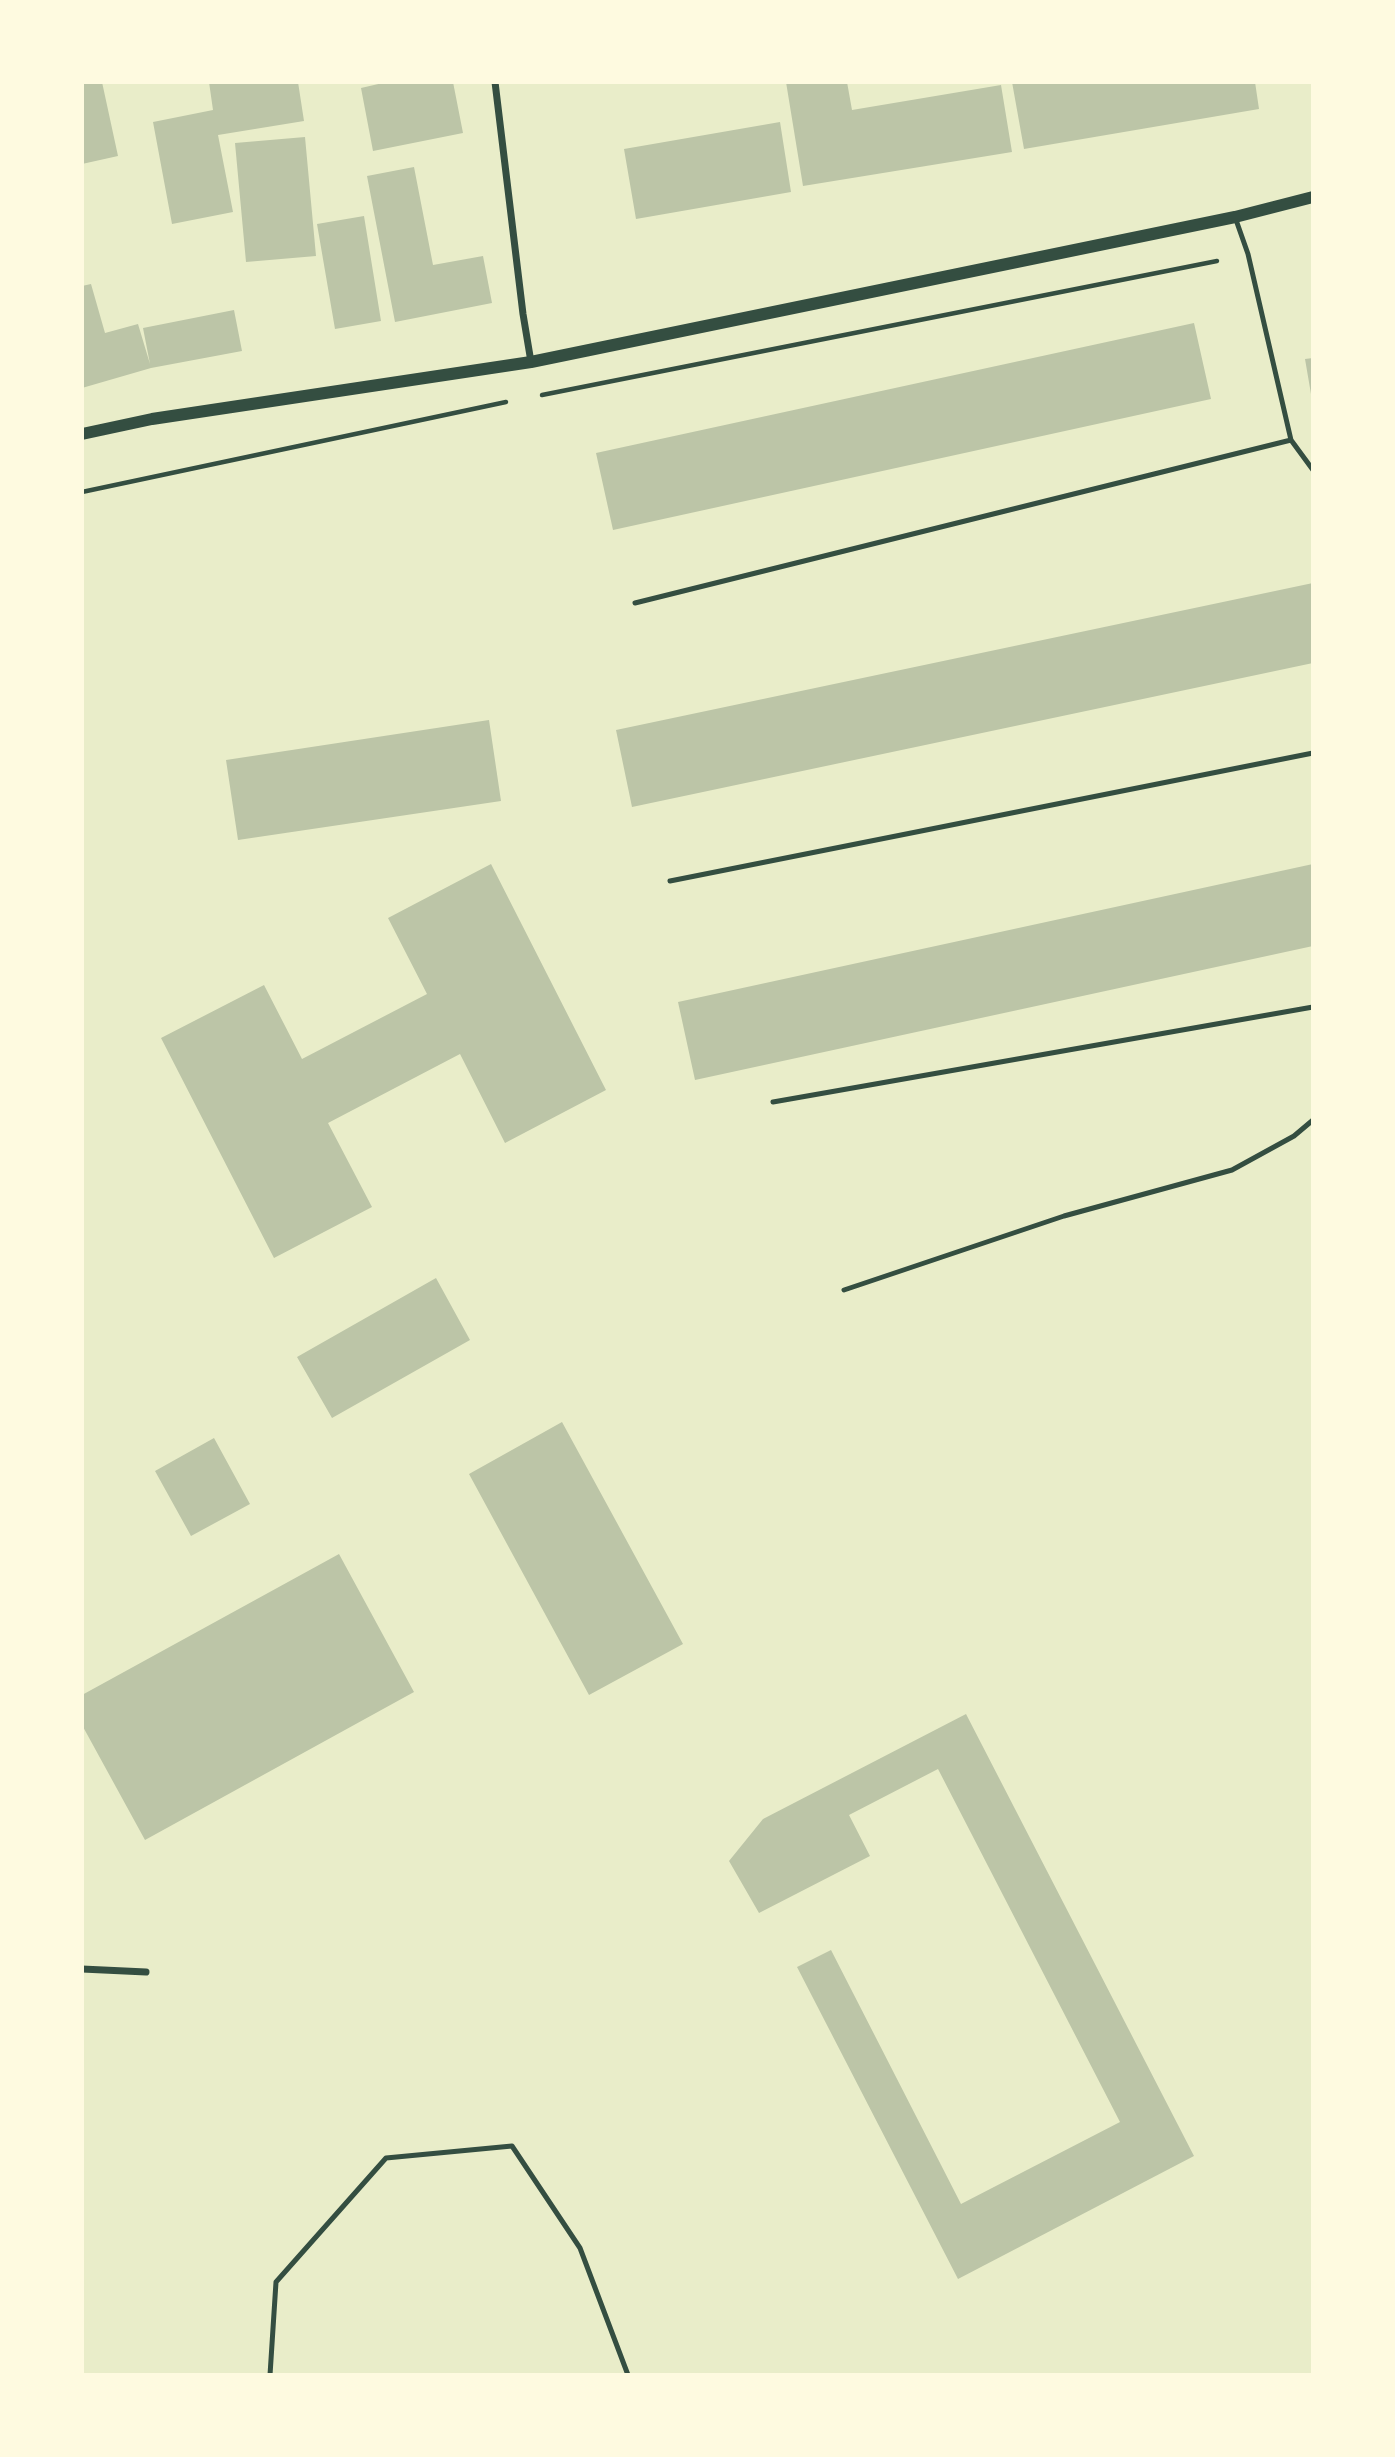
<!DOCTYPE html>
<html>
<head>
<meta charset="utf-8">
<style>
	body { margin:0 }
	#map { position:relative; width:1395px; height:2457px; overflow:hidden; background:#e9edc9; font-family:"Noto Sans",sans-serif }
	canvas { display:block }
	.frame { position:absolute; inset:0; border:84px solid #fefae0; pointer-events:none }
</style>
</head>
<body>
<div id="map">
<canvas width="1395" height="2457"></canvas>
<div class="frame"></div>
</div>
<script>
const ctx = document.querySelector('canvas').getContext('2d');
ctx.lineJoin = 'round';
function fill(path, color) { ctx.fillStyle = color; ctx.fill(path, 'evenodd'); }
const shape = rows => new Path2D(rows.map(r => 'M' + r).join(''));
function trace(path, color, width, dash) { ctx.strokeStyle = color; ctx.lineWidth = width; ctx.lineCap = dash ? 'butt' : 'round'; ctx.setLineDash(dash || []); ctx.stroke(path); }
fill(shape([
	[82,82,102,82,118,156,82,164],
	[209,82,298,82,304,121,218,135,233,212,172,224,153,122,213,110],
	[387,82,453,82,463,133,373,151,361,88],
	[786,82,847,82,852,110,1001,85,1012,152,803,186],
	[1012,82,1255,82,1259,109,1024,149],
	[780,122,791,192,636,219,624,149],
	[305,137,316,256,246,262,235,143],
	[414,167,433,265,483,256,492,303,395,322,367,176],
	[364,216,381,321,335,329,317,224],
	[91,284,105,333,138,324,150,364,143,328,234,310,242,351,151,368,82,388,82,286],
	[1194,323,1211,399,613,530,596,453],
	[1313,358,1313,394,1311,394,1305,359],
	[1313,583,1313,663,632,807,616,730],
	[489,720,501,801,238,840,226,760],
	[491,864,606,1090,505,1143,460,1054,328,1123,372,1207,274,1258,161,1038,264,985,302,1059,427,994,388,918],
	[1313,864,1313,946,695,1080,678,1002],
	[436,1278,470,1340,332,1418,297,1357],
	[562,1422,683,1644,589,1695,469,1474],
	[214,1438,250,1504,191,1536,155,1471],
	[339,1554,414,1692,145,1840,82,1725,82,1695],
	[966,1714,1194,2156,958,2279,797,1967,831,1950,961,2204,1120,2122,938,1769,849,1815,870,1856,759,1913,729,1861,763,1819]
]), '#bcc5a7');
trace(shape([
	[542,395,1217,261],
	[82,492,506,402]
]), '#344e41', 4.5);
trace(shape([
	[1235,217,1248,254,1291,440,1313,470],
	[635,603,1291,440],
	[670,881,1313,753],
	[773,1102,1313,1007],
	[844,1290,1064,1216,1232,1170,1294,1136,1313,1120],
	[270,2375,276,2282,386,2158,512,2146,580,2248,628,2375]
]), '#344e41', 5);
trace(shape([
	[495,82,523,314,531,362],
	[82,1969,146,1972]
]), '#344e41', 7);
trace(shape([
	[82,434,152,419,531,362,1235,217,1313,197]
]), '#344e41', 12);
</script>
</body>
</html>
